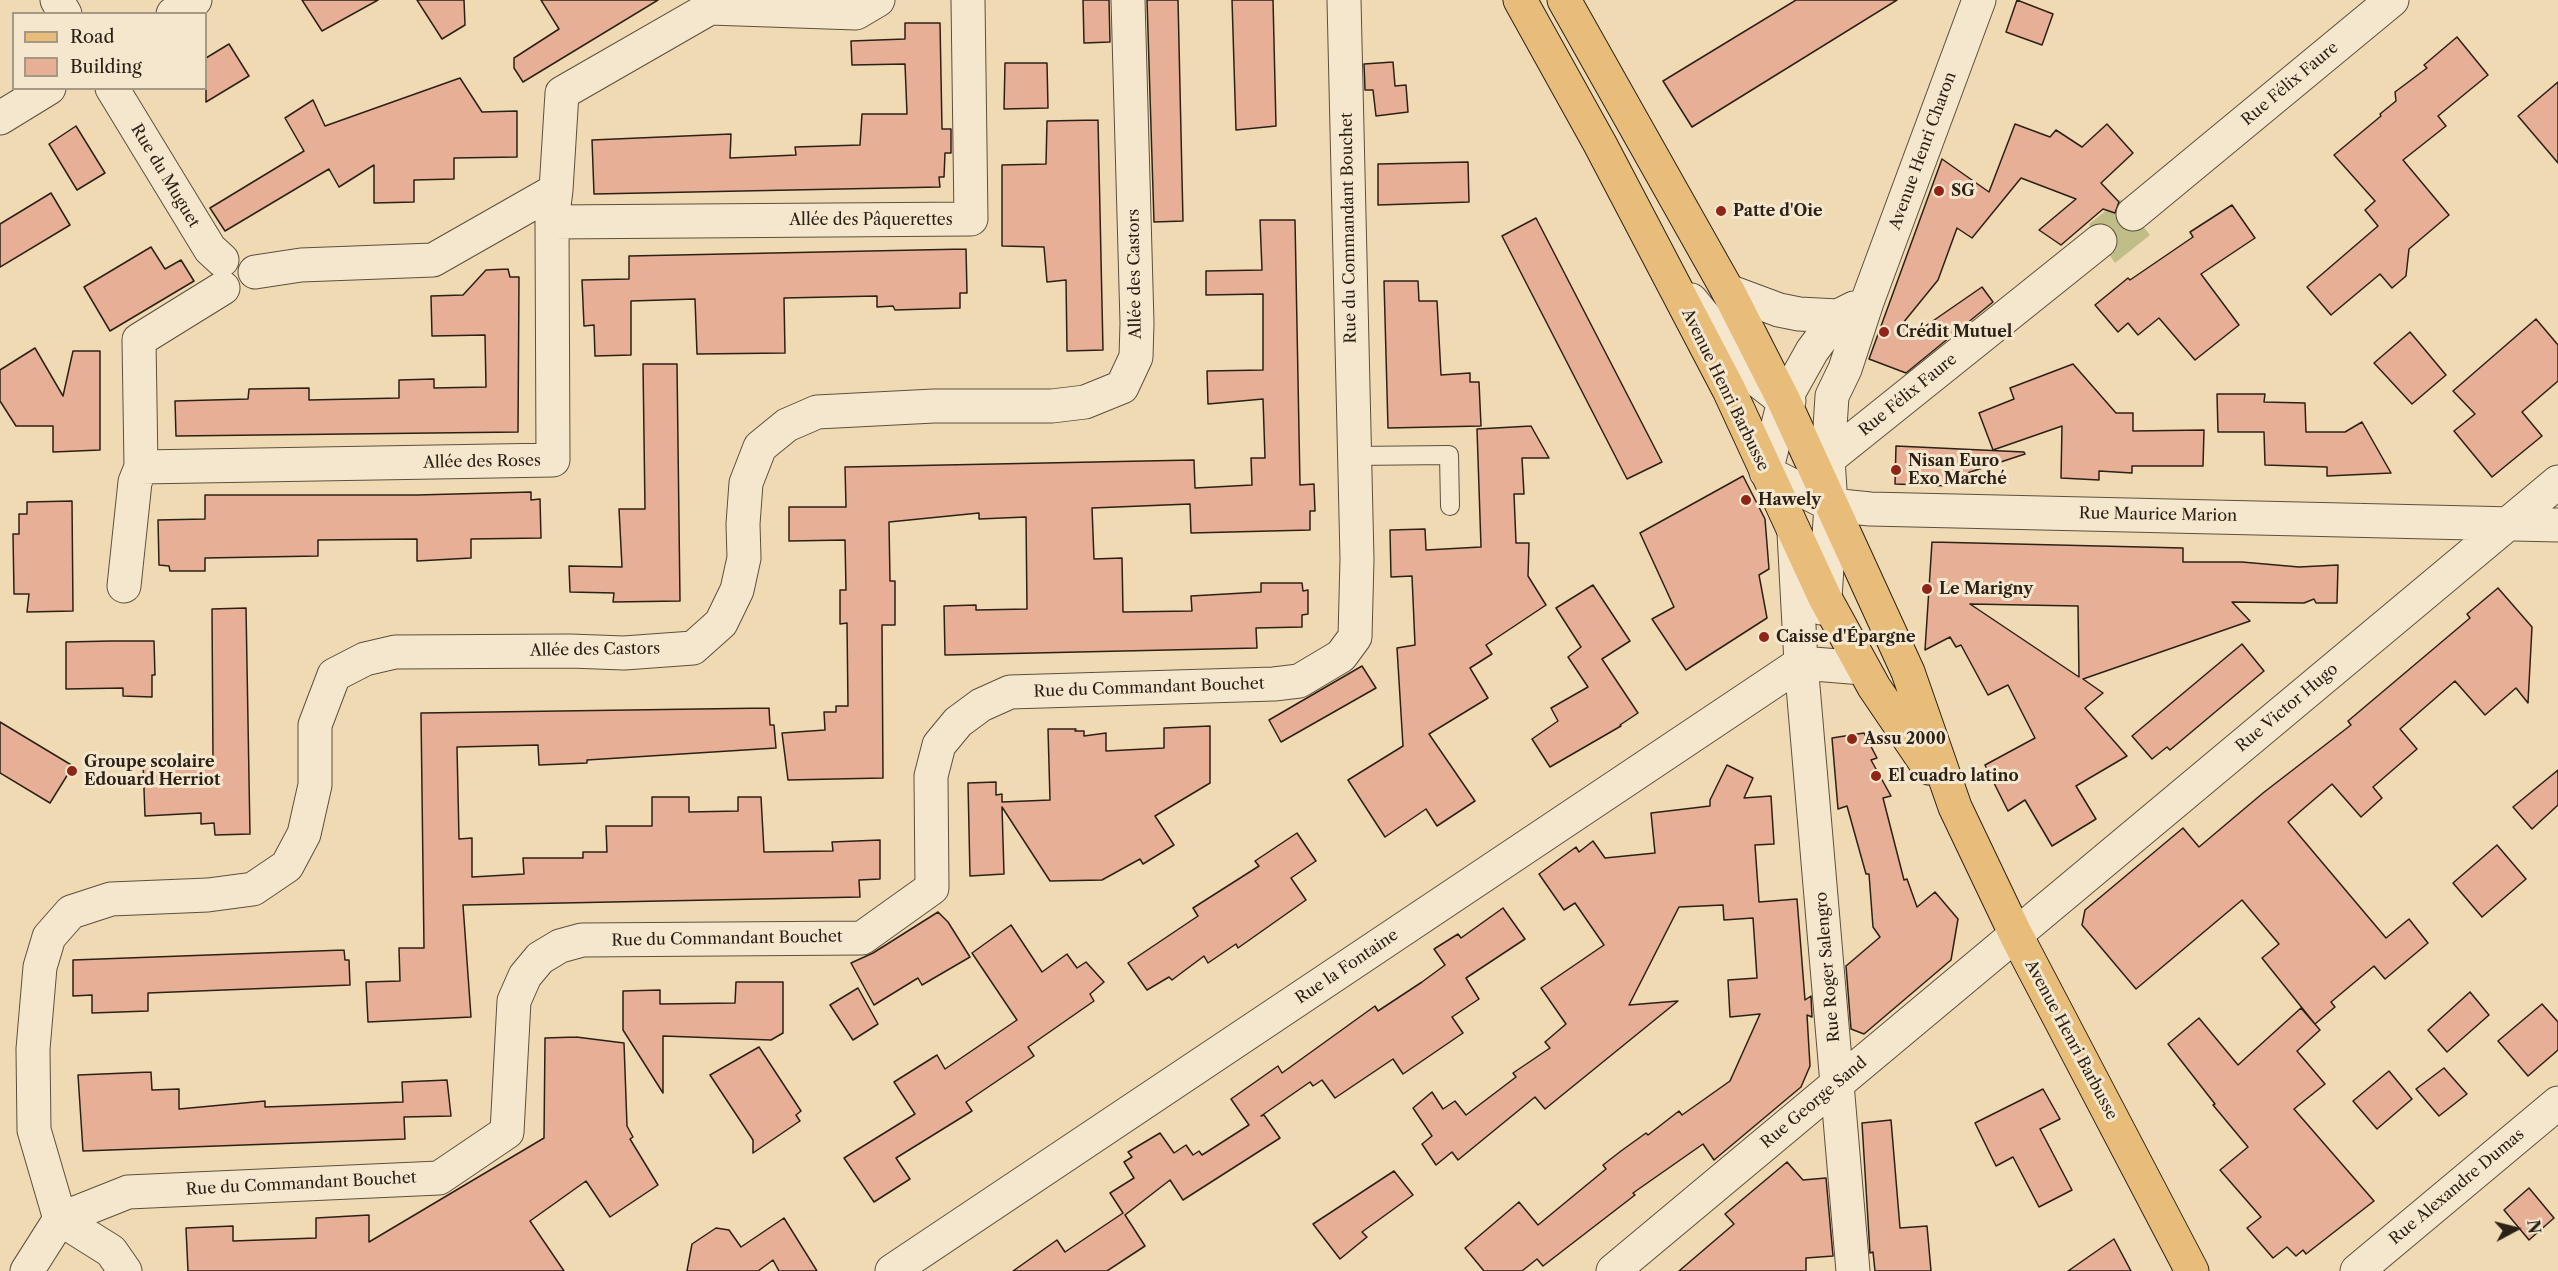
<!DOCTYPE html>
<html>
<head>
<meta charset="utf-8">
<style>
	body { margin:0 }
	#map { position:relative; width:2558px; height:1271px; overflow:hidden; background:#f0dab4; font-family:"Libre Caslon Text",serif }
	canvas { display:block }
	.legend { position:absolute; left:12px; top:12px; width:195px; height:78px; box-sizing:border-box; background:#f5e7ce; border:2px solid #a59884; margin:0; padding:8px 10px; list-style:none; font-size:18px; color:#2c2116 }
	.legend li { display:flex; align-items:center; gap:12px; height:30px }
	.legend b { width:30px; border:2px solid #a59884 }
	.north { position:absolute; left:2486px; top:1199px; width:60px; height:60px; -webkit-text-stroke:4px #f5e7ce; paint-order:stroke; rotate:83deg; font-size:16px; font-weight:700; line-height:24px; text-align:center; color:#2c2116 }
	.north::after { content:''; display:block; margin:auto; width:21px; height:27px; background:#2c2116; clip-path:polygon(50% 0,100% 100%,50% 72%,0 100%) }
</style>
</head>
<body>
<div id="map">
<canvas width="2558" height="1271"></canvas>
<ul class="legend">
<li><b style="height:8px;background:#e8bd7a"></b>Road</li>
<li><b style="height:16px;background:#e7af95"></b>Building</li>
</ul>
<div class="north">N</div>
</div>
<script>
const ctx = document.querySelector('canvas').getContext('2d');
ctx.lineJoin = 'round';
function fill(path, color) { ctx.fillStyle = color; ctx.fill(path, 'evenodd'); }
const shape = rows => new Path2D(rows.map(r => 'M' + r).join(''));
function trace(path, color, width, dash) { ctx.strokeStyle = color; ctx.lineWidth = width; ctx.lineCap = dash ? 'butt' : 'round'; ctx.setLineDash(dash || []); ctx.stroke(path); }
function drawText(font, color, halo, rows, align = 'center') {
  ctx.font = font + ' "Libre Caslon Text",serif'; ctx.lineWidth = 6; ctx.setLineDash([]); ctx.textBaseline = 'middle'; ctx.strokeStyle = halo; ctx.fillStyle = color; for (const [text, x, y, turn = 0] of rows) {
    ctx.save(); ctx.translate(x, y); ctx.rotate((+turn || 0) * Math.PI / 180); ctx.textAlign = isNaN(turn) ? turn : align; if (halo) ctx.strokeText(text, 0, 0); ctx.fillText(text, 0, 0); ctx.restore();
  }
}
fill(shape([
	[2121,199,2150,235,2115,263,2089,224]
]), '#bfbe89');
const building = shape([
	[302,0,378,0,322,31,302,0],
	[417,0,464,0,465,25,442,39,417,0],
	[541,0,658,0,523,82,514,68,514,58,559,29,541,0],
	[1083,0,1109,0,1110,42,1084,43,1083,0],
	[1147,0,1178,0,1183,221,1154,222,1147,0],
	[1232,0,1273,0,1276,126,1236,130,1232,0],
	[1796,0,1897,0,1692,127,1663,81,1796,0],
	[2017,0,2053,14,2042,45,2006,32,2017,0],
	[905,23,940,23,942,129,951,129,951,153,945,153,944,177,939,177,940,187,594,194,592,140,731,134,730,158,796,155,795,147,860,145,862,114,907,114,905,64,852,65,851,41,905,39,905,23],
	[2457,37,2488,75,2438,116,2446,126,2403,160,2449,215,2409,249,2406,276,2392,288,2380,274,2331,315,2307,287,2378,226,2365,210,2375,201,2334,155,2381,116,2380,114,2396,101,2395,92,2427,68,2424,65,2457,37],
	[229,44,249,76,206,102,206,58,229,44],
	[1393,62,1395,86,1406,85,1408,112,1376,116,1373,90,1365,90,1364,64,1393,62],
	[1005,63,1047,63,1048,108,1004,109,1005,63],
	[460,78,482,112,517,111,517,157,454,158,454,179,414,180,414,202,374,203,374,165,339,187,329,169,225,231,210,208,304,151,285,118,313,100,325,126,460,78],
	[2558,82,2558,163,2518,116,2558,82],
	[1098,120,1103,350,1067,351,1066,280,1047,282,1044,247,1002,246,1002,165,1046,164,1047,121,1098,120],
	[2015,124,2050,137,2056,130,2082,147,2107,124,2133,153,2101,183,2119,202,2115,213,2103,209,2061,245,2039,230,2076,199,2021,178,1972,238,1957,228,1938,280,1903,323,1914,334,1982,287,1993,302,1906,373,1869,359,1942,159,1989,192,2015,124],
	[76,126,105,173,77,190,49,144,76,126],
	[1468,162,1469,202,1378,205,1378,164,1468,162],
	[51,193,70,225,0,267,0,224,51,193],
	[2232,205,2255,238,2201,274,2239,325,2195,360,2159,318,2138,335,2128,323,2118,332,2095,305,2128,278,2130,280,2193,237,2190,232,2232,205],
	[1536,218,1662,462,1627,479,1502,236,1536,218],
	[1260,220,1295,220,1300,485,1314,484,1315,511,1310,511,1310,530,1191,533,1190,504,1092,508,1094,559,1122,558,1123,612,1192,611,1191,596,1261,592,1261,583,1302,583,1303,591,1308,590,1308,614,1302,615,1302,627,1256,628,1257,648,945,655,944,606,976,605,976,610,1027,609,1026,517,979,519,979,513,889,522,890,581,895,581,895,625,882,625,883,778,788,780,782,733,825,730,824,712,836,712,836,706,848,706,847,623,840,624,840,590,846,590,845,540,789,541,789,507,846,507,845,467,1194,460,1195,488,1252,485,1251,458,1265,458,1263,399,1208,404,1207,371,1263,370,1263,294,1206,295,1206,271,1262,270,1260,220],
	[151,247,165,269,181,260,194,281,110,331,84,287,151,247],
	[966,249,967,293,960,293,960,308,895,310,893,306,877,307,877,296,784,298,785,353,697,354,695,299,631,301,631,355,595,356,594,325,584,326,582,280,629,279,629,256,966,249],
	[508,269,510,277,519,277,518,432,176,436,175,401,248,399,249,389,309,388,309,400,399,398,399,380,434,379,434,388,486,387,485,335,432,336,431,296,463,295,486,270,508,269],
	[1384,281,1418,281,1419,301,1437,301,1441,375,1470,373,1470,382,1479,382,1481,426,1388,428,1384,281],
	[2536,319,2558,345,2558,381,2522,412,2542,436,2492,477,2454,431,2475,414,2453,391,2536,319],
	[2410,332,2446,375,2412,404,2374,363,2410,332],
	[35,348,63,396,73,351,100,351,100,450,53,452,53,426,16,426,0,401,0,370,35,348],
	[643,364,677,364,680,601,613,602,614,593,570,592,569,566,622,567,619,509,645,509,643,364],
	[2073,364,2116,413,2133,413,2133,431,2204,430,2203,466,2132,466,2132,473,2099,471,2099,480,2061,478,2062,426,1993,450,1979,413,2014,399,2010,388,2073,364],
	[2217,394,2265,394,2264,402,2305,403,2306,432,2345,432,2362,422,2391,473,2327,476,2327,467,2265,465,2264,432,2218,432,2217,394],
	[1531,426,1549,458,1522,458,1524,494,1514,494,1516,543,1529,543,1528,576,1546,605,1486,645,1492,654,1470,668,1488,698,1429,734,1475,801,1437,826,1426,809,1385,837,1348,780,1403,746,1397,648,1415,645,1412,576,1391,577,1390,530,1425,529,1426,550,1481,547,1477,429,1531,426],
	[1896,446,2024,452,2025,454,1949,479,1949,486,1895,484,1896,446],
	[1743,476,1765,519,1769,569,1759,575,1767,618,1686,670,1652,619,1674,607,1640,533,1743,476],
	[531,492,531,500,540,499,541,538,471,539,471,558,417,561,417,539,318,540,318,556,205,558,205,571,170,571,169,566,159,565,158,520,205,519,205,495,417,495,531,492],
	[72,501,73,611,27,612,29,594,14,594,13,534,19,534,19,514,27,514,27,502,72,501],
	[1932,542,2183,548,2183,562,2242,562,2299,567,2338,565,2337,603,2316,603,2314,599,2304,603,2232,602,2250,621,2083,679,2103,693,2085,708,2127,756,2076,786,2096,819,2052,846,2025,800,2008,811,1985,765,2035,738,2008,685,1988,695,1961,645,1956,647,1950,637,1925,650,1932,542],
	[1970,604,2078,606,2079,677,1970,604],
	[1593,585,1630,641,1602,659,1638,713,1620,725,1621,726,1550,767,1532,739,1558,721,1551,708,1588,687,1568,657,1581,647,1556,608,1593,585],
	[2498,588,2532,627,2528,703,2516,688,2485,715,2455,681,2400,729,2417,749,2373,787,2382,798,2361,817,2332,784,2288,822,2386,938,2409,919,2428,943,2385,979,2374,966,2331,1002,2335,1007,2315,1024,2262,958,2279,944,2242,900,2136,989,2082,925,2085,910,2183,828,2199,847,2263,793,2351,725,2348,721,2470,618,2467,614,2498,588],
	[246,608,250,834,215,835,214,823,201,824,201,813,145,816,143,762,213,760,212,609,246,608],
	[111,641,154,641,155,675,152,675,152,697,123,696,123,688,66,689,66,642,111,641],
	[2242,644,2264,671,2170,750,2167,747,2152,759,2132,736,2242,644],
	[1362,666,1376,688,1281,742,1269,720,1362,666],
	[769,708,770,725,774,725,776,748,587,760,587,763,539,765,538,745,457,747,459,839,472,838,472,877,524,874,523,858,583,858,583,852,607,852,606,826,652,826,652,797,689,797,689,812,738,811,738,797,761,797,764,852,833,851,832,842,880,840,880,879,859,880,860,897,463,905,471,1017,368,1022,366,982,400,981,399,948,424,948,421,713,769,708],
	[0,722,73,766,50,803,0,773,0,722],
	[1210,726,1210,783,1155,816,1174,845,1143,864,1140,859,1102,880,1050,881,1002,807,1004,874,970,876,968,783,996,782,996,795,1002,794,1002,802,1050,800,1048,729,1076,729,1075,731,1084,731,1084,736,1106,733,1106,751,1164,748,1164,728,1210,726],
	[1864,733,1877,758,1871,760,1891,796,1883,798,1904,880,1907,879,1917,907,1935,892,1958,919,1951,960,1864,1034,1851,1029,1846,966,1880,937,1873,927,1869,874,1866,874,1847,806,1838,809,1832,738,1864,733],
	[1727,765,1753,778,1744,798,1771,796,1774,844,1755,845,1759,902,1797,899,1805,1000,1811,996,1812,1017,1807,1015,1810,1066,1801,1087,1714,1160,1703,1144,1633,1193,1635,1195,1543,1266,1537,1259,1522,1271,1484,1271,1465,1248,1519,1202,1538,1225,1606,1169,1603,1165,1621,1151,1646,1133,1648,1135,1679,1111,1682,1115,1730,1081,1760,1014,1730,1017,1728,980,1757,978,1753,918,1724,920,1723,905,1679,907,1629,1005,1678,1001,1545,1109,1535,1097,1458,1160,1452,1152,1436,1165,1422,1144,1432,1136,1413,1108,1432,1092,1443,1109,1455,1101,1466,1115,1516,1077,1513,1073,1550,1048,1545,1042,1566,1024,1541,988,1604,945,1575,903,1564,910,1539,874,1576,847,1579,852,1593,841,1605,858,1655,853,1651,813,1710,806,1710,800,1727,765],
	[2558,770,2558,805,2532,829,2513,807,2558,770],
	[1297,833,1316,861,1291,878,1306,900,1238,948,1236,944,1208,963,1204,956,1172,980,1169,977,1147,990,1128,963,1198,916,1193,908,1259,866,1255,861,1297,833],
	[2497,845,2526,879,2482,917,2453,883,2497,845],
	[1503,908,1525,939,1466,978,1479,999,1452,1017,1463,1033,1403,1074,1393,1059,1335,1098,1322,1080,1313,1086,1310,1082,1261,1116,1264,1115,1280,1138,1183,1200,1170,1180,1125,1215,1145,1246,1107,1271,1013,1271,1057,1240,1065,1252,1123,1213,1110,1193,1134,1178,1124,1162,1132,1157,1128,1152,1160,1133,1174,1153,1186,1145,1193,1155,1199,1151,1202,1155,1249,1125,1231,1099,1278,1066,1282,1073,1375,1006,1378,1011,1422,982,1445,965,1434,949,1458,934,1461,938,1503,908],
	[938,912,948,922,970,957,922,985,918,978,874,1005,851,963,873,953,938,912],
	[1011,925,1042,972,1067,954,1077,968,1086,962,1104,982,1090,994,1094,1001,1028,1047,1034,1056,966,1102,972,1111,896,1158,910,1179,874,1202,844,1158,915,1114,894,1082,937,1055,945,1069,1017,1020,972,953,1011,925],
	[344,950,345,960,349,960,350,985,148,993,148,1011,92,1013,92,995,73,996,73,960,344,950],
	[736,982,783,982,783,1033,771,1040,663,1036,663,1093,623,1030,623,991,660,990,660,1004,735,1003,736,982],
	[858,988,878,1024,853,1040,830,1005,858,988],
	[2470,992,2489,1015,2447,1052,2428,1030,2470,992],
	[2542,1004,2558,1022,2558,1050,2528,1076,2498,1041,2542,1004],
	[2301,1008,2320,1030,2297,1051,2325,1084,2294,1109,2374,1201,2306,1254,2303,1250,2296,1256,2287,1247,2273,1258,2247,1228,2261,1217,2220,1170,2248,1147,2213,1105,2215,1104,2168,1044,2199,1018,2238,1065,2301,1008],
	[576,1037,624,1043,627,1126,633,1137,630,1139,658,1185,610,1217,586,1181,530,1221,564,1271,188,1271,186,1228,233,1226,233,1241,316,1238,316,1218,369,1215,369,1242,544,1138,545,1038,576,1037],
	[759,1047,801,1111,796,1115,800,1121,753,1153,753,1140,710,1075,759,1047],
	[2444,1068,2467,1094,2439,1116,2416,1089,2444,1068],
	[2389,1071,2412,1099,2377,1129,2353,1101,2389,1071],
	[151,1072,152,1090,179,1089,179,1109,265,1101,265,1107,403,1102,402,1082,447,1080,451,1116,404,1117,405,1139,83,1151,78,1075,151,1072],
	[2043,1089,2060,1119,2040,1129,2072,1190,2039,1207,2013,1157,1996,1166,1975,1123,2043,1089],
	[1891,1120,1900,1228,1927,1226,1931,1271,1875,1271,1873,1252,1870,1253,1862,1123,1891,1120],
	[1787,1162,1803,1180,1826,1178,1833,1256,1806,1258,1806,1271,1679,1271,1734,1224,1725,1214,1787,1162],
	[1394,1171,1413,1195,1362,1232,1367,1237,1340,1259,1313,1224,1394,1171],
	[2529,1188,2554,1218,2529,1240,2504,1210,2529,1188],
	[784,1218,817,1271,779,1271,773,1260,758,1271,687,1271,692,1244,716,1228,729,1230,741,1247,784,1218],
	[2114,1239,2131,1271,2068,1271,2114,1239]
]);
fill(building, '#e7af95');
trace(building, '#2c2116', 1.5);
const lane = shape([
	[1354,456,1449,455,1450,506]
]);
const street = shape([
	[57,0,65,14],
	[173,14,195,0],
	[112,88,210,249,222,260],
	[0,118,49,88],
	[2133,214,2392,0],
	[552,222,971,219,968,0],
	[255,272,301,265,433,260,556,190,562,93,710,8,856,13,878,0],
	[1728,291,1779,310,1799,314,1838,316,1854,308],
	[1691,300,1710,323,1738,365,1784,401,1789,401],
	[1838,316,1812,351,1784,401,1766,472,1831,505,1870,509,2558,525],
	[1828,459,2100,241],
	[141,467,553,460,552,222,556,190],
	[1794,533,1801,663,1853,1271],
	[124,586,135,482,141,467,139,340,223,288],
	[1821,608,1825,598,1831,505,1828,459,1832,396,1845,369,1867,302,1979,0],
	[1801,663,1863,668],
	[60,1219,128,1192,439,1178,507,1132,514,1001,525,976,540,958,560,946,582,940,862,938,932,888,931,776,939,745,958,722,981,705,1010,692,1274,684,1299,681,1341,656,1355,637,1357,559,1344,0],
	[60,1219,34,1130,33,1049,40,967,49,937,71,912,111,899,208,895,253,889,287,866,304,834,315,785,315,725,334,675,365,659,395,652,570,651,624,653,693,648,721,623,737,590,744,558,743,524,746,483,760,447,787,425,817,412,934,406,1052,406,1085,402,1122,387,1136,357,1137,323,1128,0],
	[60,1219,111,1251,125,1271],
	[27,1271,60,1219],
	[892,1271,1801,663],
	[1613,1271,2558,482],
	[2357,1271,2558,1103]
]);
const primary = shape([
	[1520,0,1600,144,1729,390,1825,598,1874,687,1929,768],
	[1564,0,1728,291,1784,401,1908,672,1955,807,2016,935,2192,1271]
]);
trace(lane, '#5d4f3e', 20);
trace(street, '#5d4f3e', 35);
trace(primary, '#2c2116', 35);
trace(lane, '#f5e7ce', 18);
trace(street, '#f5e7ce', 33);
trace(primary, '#e8bd7a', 33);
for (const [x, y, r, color] of [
	[1939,191,6,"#8f2418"],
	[1721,211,6,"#8f2418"],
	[1884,332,6,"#8f2418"],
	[1896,470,6,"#8f2418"],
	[1746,500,6,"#8f2418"],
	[1927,589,6,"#8f2418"],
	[1764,637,6,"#8f2418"],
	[1852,739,6,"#8f2418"],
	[72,771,6,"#8f2418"],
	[1876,776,6,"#8f2418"]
]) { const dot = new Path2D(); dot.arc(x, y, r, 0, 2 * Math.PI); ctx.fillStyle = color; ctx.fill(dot); trace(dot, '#f5e7ce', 2); }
drawText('16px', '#2c2116', '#f5e7ce', [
	["Rue Félix Faure",2290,84,-40],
	["Avenue Henri Charon",1923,151,-70],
	["Rue du Muguet",165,176,59],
	["Allée des Pâquerettes",871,220],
	["Rue du Commandant Bouchet",1349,228,-91],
	["Allée des Castors",1135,274,-91],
	["Avenue Henri Barbusse",1725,390,64],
	["Rue Félix Faure",1908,395,-39],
	["Allée des Roses",482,462,-1],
	["Rue Maurice Marion",2158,515,1],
	["Allée des Castors",595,650,-1],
	["Rue du Commandant Bouchet",1149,688,-2],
	["Rue Victor Hugo",2287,708,-40],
	["Rue du Commandant Bouchet",727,939,-1],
	["Rue la Fontaine",1347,967,-34],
	["Rue Roger Salengro",1828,967,-95],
	["Avenue Henri Barbusse",2071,1040,62],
	["Rue George Sand",1814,1103,-40],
	["Rue du Commandant Bouchet",301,1184,-3],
	["Rue Alexandre Dumas",2457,1187,-40]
]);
drawText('bold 16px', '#2c2116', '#f5e7ce', [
	["SG",1951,191],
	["Patte d'Oie",1733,211],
	["Crédit Mutuel",1896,332],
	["Nisan Euro",1908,461],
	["Exo Marché",1908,479],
	["Hawely",1758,500],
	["Le Marigny",1939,589],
	["Caisse d'Épargne",1776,637],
	["Assu 2000",1864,739],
	["Groupe scolaire",84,762],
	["Edouard Herriot",84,780],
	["El cuadro latino",1888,776]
], 'left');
</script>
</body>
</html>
